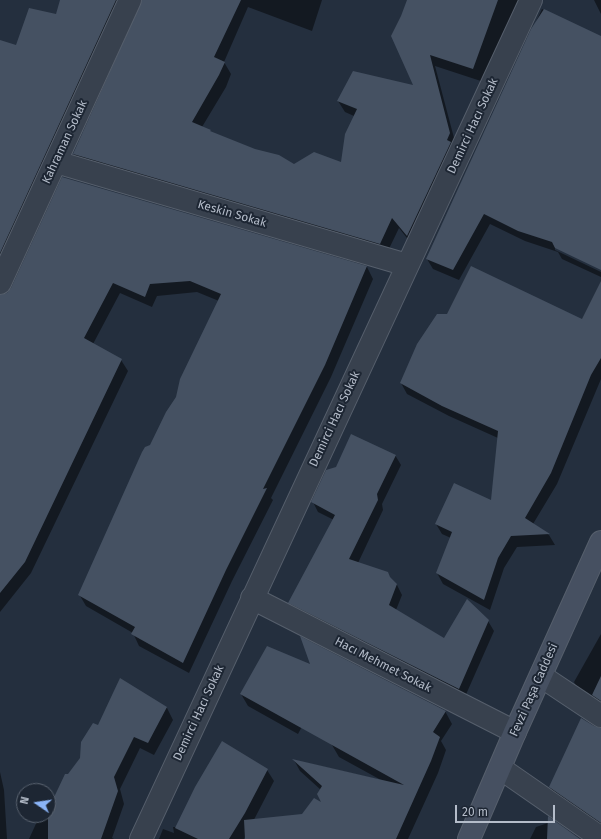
<!DOCTYPE html>
<html>
<head>
<meta charset="utf-8">
<style>
	body { margin:0 }
	#map { position:relative; width:601px; height:839px; overflow:hidden; background:#242f3e; font-family:"Fira Sans",sans-serif }
	canvas { display:block }
	.north { position:absolute; left:16px; top:783px; width:40px; height:40px; box-sizing:border-box; background:#1d2633; border:1px solid #59626f; border-radius:50%; rotate:283deg; font-size:11px; font-weight:700; line-height:16px; text-align:center; color:#b4bcc9 }
	.north::after { content:''; display:block; margin:auto; width:14px; height:18px; background:#8ab4f8; clip-path:polygon(50% 0,100% 100%,50% 72%,0 100%) }
	.scale { position:absolute; left:455px; top:805px; width:100px; height:18px; box-sizing:border-box; border:2px solid #b4bcc9; border-top:0; padding-left:5px; font-size:12px; line-height:14px; white-space:nowrap; color:#b4bcc9; -webkit-text-stroke:3px #1d2633; paint-order:stroke }
</style>
</head>
<body>
<div id="map">
<canvas width="601" height="839"></canvas>
<div class="north">N</div>
<div class="scale">20 m</div>
</div>
<script>
const ctx = document.querySelector('canvas').getContext('2d');
ctx.lineJoin = 'round';
function fill(path, color) { ctx.fillStyle = color; ctx.fill(path, 'evenodd'); }
const shape = rows => new Path2D(rows.map(r => 'M' + r).join(''));
function trace(path, color, width, dash) { ctx.strokeStyle = color; ctx.lineWidth = width; ctx.lineCap = dash ? 'butt' : 'round'; ctx.setLineDash(dash || []); ctx.stroke(path); }
function drawText(font, color, halo, rows, align = 'center') {
  ctx.font = font + ' "Fira Sans",sans-serif'; ctx.lineWidth = 4; ctx.setLineDash([]); ctx.textBaseline = 'middle'; ctx.strokeStyle = halo; ctx.fillStyle = color; for (const [text, x, y, turn = 0] of rows) {
    ctx.save(); ctx.translate(x, y); ctx.rotate((+turn || 0) * Math.PI / 180); ctx.textAlign = isNaN(turn) ? turn : align; if (halo) ctx.strokeText(text, 0, 0); ctx.fillText(text, 0, 0); ctx.restore();
  }
}
fill(shape([
	[62,0,132,0,0,278,0,42,17,46,56,15],
	[143,0,322,0,312,31,248,7,224,62,231,74,226,87,202,127,211,133,294,165,342,164,354,116,345,112,338,101,415,86,402,17,408,0,519,0,490,84,435,66,458,153,414,247,399,228,386,255,81,165,74,154],
	[594,0,601,0,601,14],
	[542,9,601,37,601,269,555,247,555,250,601,272,601,277,562,259,558,252,525,241,490,224,459,280,433,269,427,259],
	[63,178,367,267,373,279,331,377,271,498,273,500,232,581,189,673,139,646,133,633,86,606,79,594,177,397,219,301,197,292,157,296,152,307,120,293,93,344,121,360,128,371,31,573,0,612,0,296,8,294,12,289],
	[601,283,601,379,557,484,533,524,549,535,555,545,517,547,504,568,490,610,443,584,437,573,451,538,442,534,436,524,492,502,498,438,449,416,407,394,401,383,583,320],
	[395,455,401,465,382,504,383,510,358,563,392,580,397,585,402,595,396,610,444,640,488,621,494,631,464,699,295,612,290,602,334,520,318,512,313,502],
	[601,634,601,708,581,695,574,682],
	[312,666,445,711,452,724,441,741,446,750,438,773,408,839,292,839,324,805,321,790,300,771,294,760,381,780,339,757,332,745,308,715,298,734,248,706,241,694],
	[120,679,167,708,173,720,154,755,140,748,120,789,124,804,112,838,114,839,29,839,40,815,48,815,48,805,53,803,69,775,81,758,99,727],
	[600,729,601,729,601,830,558,800,550,787],
	[267,770,274,781,244,839,159,839,163,829,174,833,173,827,177,827],
	[0,772,4,790,7,839,0,839],
	[548,823,579,839,530,839,536,827]
]), '#0007');
fill(shape([
	[60,0,116,0,0,253,0,40,16,45,29,8,56,14],
	[142,0,241,0,214,57,225,62,219,75,192,122,211,130,210,131,255,149,279,155,294,164,314,152,341,162,345,134,357,109,337,101,353,71,413,85,391,36,401,16,407,0,498,0,473,69,430,55,450,133,447,140,451,142,407,236,392,218,380,244,73,154],
	[544,9,601,36,601,270,555,248,552,242,518,231,484,214,453,270,426,259,531,29],
	[62,177,367,266,325,365,263,489,267,488,226,570,183,663,131,634,135,627,78,595,142,452,145,447,150,445,166,412,176,397,180,379,221,294,190,281,150,284,145,297,113,283,84,338,122,359,25,562,0,593,0,295,7,293,11,288],
	[471,266,582,319,601,281,601,358,591,375,551,473,525,518,550,534,511,536,498,558,484,600,436,573,452,532,435,524,454,483,491,500,498,431,442,406,400,383,417,344,437,314,447,314],
	[351,434,396,455,377,494,378,500,349,559,388,572,390,577,397,584,389,605,444,638,467,599,489,620,459,689,288,603,335,515,311,502,326,470,336,467],
	[300,636,446,711,433,732,440,737,431,761,396,839,245,839,244,820,302,814,314,798,321,802,317,794,322,786,292,759,404,785,240,694,267,646,310,664],
	[601,676,601,701,592,695],
	[120,678,167,707,148,743,134,737,114,777,118,791,101,839,48,839,48,810,65,774,68,774,80,758,81,742,93,723,98,725],
	[581,718,594,726,601,728,601,823,549,787],
	[222,741,268,769,245,813,229,839,198,839,175,828,195,787],
	[548,816,580,839,547,839]
]), '#455162');
const street = shape([
	[56,162,407,265],
	[0,283,130,0],
	[252,598,515,732],
	[541,676,601,716],
	[500,768,601,838],
	[141,839,531,0]
]);
const secondary = shape([
	[469,839,515,732,601,542]
]);
trace(street, '#565f6c', 24);
trace(secondary, '#565f6c', 24);
trace(street, '#38414e', 22);
trace(secondary, '#465061', 22);
drawText('12px', '#b4bcc9', '#1d2633', [
	["Demirci Hacı Sokak",473,126,-65],
	["Kahraman Sokak",65,142,-65],
	["Keskin Sokak",232,214,16],
	["Demirci Hacı Sokak",335,419,-65],
	["Hacı Mehmet Sokak",383,665,27],
	["Fevzi Paşa Caddesi",534,690,-66],
	["Demirci Hacı Sokak",199,713,-65]
]);
</script>
</body>
</html>
